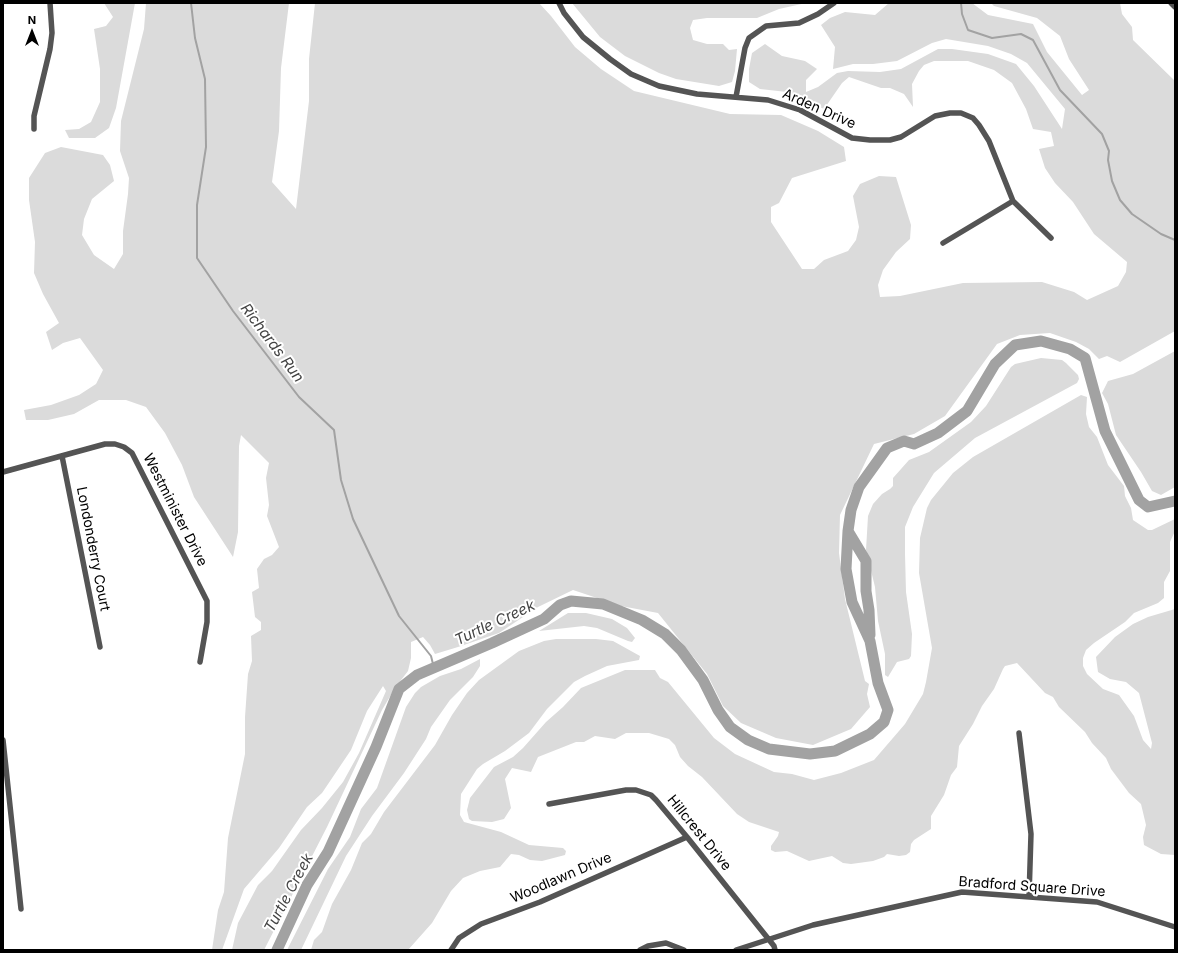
<!DOCTYPE html>
<html>
<head>
<meta charset="utf-8">
<style>
	body { margin:0 }
	#map { position:relative; width:1178px; height:953px; overflow:hidden; background:#fff; font-family:Inter,sans-serif }
	canvas { display:block }
	.frame { position:absolute; inset:0; border:4px solid #000; pointer-events:none }
	.north { position:absolute; left:12px; top:12px; width:40px; height:40px; -webkit-text-stroke:3px #fff; paint-order:stroke; rotate:0deg; font-size:11px; font-weight:700; line-height:16px; text-align:center; color:#000 }
	.north::after { content:''; display:block; margin:auto; width:14px; height:18px; background:#000; clip-path:polygon(50% 0,100% 100%,50% 72%,0 100%) }
</style>
</head>
<body>
<div id="map">
<canvas width="1178" height="953"></canvas>
<div class="frame"></div>
<div class="north">N</div>
</div>
<script>
const ctx = document.querySelector('canvas').getContext('2d');
ctx.lineJoin = 'round';
function fill(path, color) { ctx.fillStyle = color; ctx.fill(path, 'evenodd'); }
const shape = rows => new Path2D(rows.map(r => 'M' + r).join(''));
function trace(path, color, width, dash) { ctx.strokeStyle = color; ctx.lineWidth = width; ctx.lineCap = dash ? 'butt' : 'round'; ctx.setLineDash(dash || []); ctx.stroke(path); }
function drawText(font, color, halo, rows, align = 'center') {
  ctx.font = font + ' Inter,sans-serif'; ctx.lineWidth = 4; ctx.setLineDash([]); ctx.textBaseline = 'middle'; ctx.strokeStyle = halo; ctx.fillStyle = color; for (const [text, x, y, turn = 0] of rows) {
    ctx.save(); ctx.translate(x, y); ctx.rotate((+turn || 0) * Math.PI / 180); ctx.textAlign = isNaN(turn) ? turn : align; if (halo) ctx.strokeText(text, 0, 0); ctx.fillText(text, 0, 0); ctx.restore();
  }
}
fill(shape([
	[104,3,135,3,116,108,109,128,95,138,69,138,65,130,79,129,91,122,100,102,100,69,94,29,106,26,113,17],
	[146,3,289,3,281,68,279,131,272,182,296,209,309,101,309,59,315,3,539,3,551,16,575,47,601,69,634,91,730,114,781,115,818,131,844,147,846,161,792,178,779,203,771,207,771,222,802,269,814,269,824,260,848,251,856,240,859,227,853,196,860,184,879,176,896,177,911,225,910,239,896,252,883,270,878,285,880,297,900,296,963,283,1042,282,1074,292,1087,300,1118,286,1126,272,1127,262,1094,234,1073,202,1055,183,1045,168,1039,149,1054,146,1051,132,1033,129,1026,109,1012,83,994,70,968,61,934,61,924,65,919,71,912,84,913,107,904,94,890,88,881,88,849,77,842,83,824,109,787,92,760,89,749,82,749,69,752,53,765,44,782,56,805,61,817,69,806,80,806,92,818,87,837,73,848,71,880,72,901,69,938,49,952,49,988,54,1016,64,1034,86,1062,129,1065,109,1027,63,1011,54,988,46,946,39,932,43,897,61,873,64,853,64,833,69,835,47,821,25,830,18,845,12,875,15,889,3,972,3,988,15,1033,24,1047,52,1082,95,1089,90,1069,59,1060,36,1037,18,994,6,991,3,1120,3,1122,14,1132,27,1133,40,1175,81,1175,331,1120,362,1107,356,1099,359,1089,349,1076,342,1050,333,1020,335,997,344,945,416,914,434,874,444,840,515,839,553,845,599,865,681,869,684,867,694,870,707,851,729,813,745,776,738,741,723,723,706,707,674,658,613,621,606,573,590,538,607,499,633,458,647,435,654,430,645,423,637,411,642,411,658,408,671,395,688,382,710,327,827,264,950,232,950,238,923,258,885,272,871,301,830,322,808,343,782,359,753,386,691,383,686,367,711,351,750,322,793,307,807,279,848,244,889,222,950,212,950,218,910,224,892,228,838,245,754,245,717,248,674,252,661,251,636,261,630,261,622,255,617,252,592,259,588,257,569,264,559,272,555,279,547,267,516,269,505,266,478,269,463,241,435,239,446,238,532,233,557,194,497,182,465,165,433,146,407,126,400,99,400,74,414,48,420,26,420,24,410,51,405,79,395,96,384,103,370,80,338,63,343,52,350,46,332,59,323,43,294,34,273,35,242,29,200,29,178,45,153,61,147,103,155,110,165,114,181,92,199,84,219,82,235,94,255,114,269,123,254,123,231,128,194,129,178,120,151,121,121,144,29],
	[572,3,806,3,779,9,757,18,707,18,693,20,690,28,693,40,707,44,723,44,729,50,737,49,735,71,732,82,719,86,676,79,659,73,625,56,600,37],
	[1175,351,1175,487,1161,495,1152,491,1141,472,1116,435,1108,404,1102,393,1108,381,1133,374],
	[1041,358,1062,360,1066,363,1078,375,1079,379,1077,383,975,438,934,473,913,507,905,527,905,554,906,592,912,634,911,656,909,659,897,662,888,677,885,675,885,654,878,621,875,587,866,550,868,516,873,504,882,494,890,489,893,486,893,478,909,460,929,452,971,422,986,406,1011,367,1015,364],
	[1081,395,1087,397,1086,414,1089,427,1097,437,1108,465,1124,486,1125,496,1131,508,1133,520,1148,530,1152,530,1175,519,1175,531,1170,542,1170,571,1164,582,1164,598,1158,603,1134,613,1125,622,1094,643,1086,650,1083,658,1083,666,1087,674,1103,689,1119,695,1134,716,1143,740,1151,749,1152,743,1139,693,1126,682,1110,679,1098,672,1096,657,1115,637,1133,624,1148,617,1175,609,1175,855,1161,854,1144,845,1143,837,1146,825,1141,804,1129,793,1111,769,1106,758,1092,743,1085,732,1059,707,1053,697,1045,693,1017,663,1005,666,1003,669,994,689,982,706,973,724,959,746,957,767,951,775,944,795,931,816,931,829,914,840,911,844,910,852,906,855,899,856,887,854,884,857,873,861,851,864,843,863,832,856,809,861,787,851,775,852,771,850,771,846,778,836,779,832,749,822,737,814,702,777,688,766,680,757,675,745,669,739,649,733,626,733,615,739,595,736,584,742,576,742,538,757,531,772,512,768,505,779,511,808,504,819,492,822,472,821,469,819,467,810,470,798,494,767,513,757,523,748,546,722,563,707,581,688,625,670,655,670,660,678,668,682,714,738,735,754,774,772,792,774,814,780,841,773,874,760,905,724,923,694,926,682,932,648,919,573,920,538,927,508,931,500,953,473,973,457],
	[568,613,586,613,612,619,627,628,635,638,632,642,628,641,597,628,584,626,539,631],
	[556,639,596,639,613,641,640,656,639,660,607,666,585,676,574,682,547,709,529,733,505,751,483,764,477,769,461,794,460,815,464,822,501,832,529,845,563,848,566,851,565,855,542,861,530,860,519,855,511,854,500,867,480,871,463,878,451,891,432,923,408,950,311,950,314,940,322,932,332,904,351,870,362,843,371,834,384,812,435,745,452,715,467,693,479,680,519,651,544,641],
	[480,659,480,666,473,677,450,700,431,727,426,739,404,773,372,816,346,856,301,950,287,950,328,869,350,837,361,809,377,788,406,707,415,693,421,687,440,676,461,669]
]), '#dbdbdb');
trace(shape([
	[191,3,195,38,205,79,206,147,197,205,197,258,233,311,299,397,334,430,341,480,353,519,399,616,431,656,434,668],
	[961,3,962,14,968,30,992,38,1021,34,1033,40,1060,90,1102,134,1109,151,1108,160,1112,181,1120,200,1132,214,1161,234,1175,240]
]), '#a2a2a2', 2);
trace(shape([
	[848,531,866,561,866,591,869,610,870,635],
	[277,950,307,885,328,852,376,747,399,689,417,675,492,643,544,619,560,605,571,601,603,604,642,620,665,634,681,650,703,680,718,710,730,727,748,740,769,749,810,754,835,751,870,734,884,722,888,710,878,683,870,641,852,602,846,569,848,531,851,510,859,487,887,448,904,441,914,444,938,433,967,411,995,364,1015,345,1041,341,1070,349,1085,358,1105,431,1139,500,1148,507,1175,501]
]), '#a2a2a2', 11);
trace(shape([
	[559,3,564,13,583,37,610,59,631,74,659,86,697,94,768,100,800,110,852,138,870,140,890,140,901,137,935,116,950,113,961,113,973,118,979,125,989,141,1013,201,1051,238],
	[1171,3,1175,7],
	[736,97,745,48,749,38,766,26,799,23,818,14,834,3],
	[34,129,34,116,50,49,52,33,50,3],
	[943,243,1013,201],
	[62,456,100,647],
	[3,472,105,444,115,444,124,447,132,453,207,601,207,622,200,662],
	[1019,733,1031,834,1029,897],
	[3,740,21,909],
	[549,804,626,790,636,790,651,795,656,800,687,837,774,946,775,950],
	[451,950,459,938,481,924,540,902,687,837],
	[640,950,648,946,666,943,684,950],
	[736,950,813,925,962,892,1097,902,1175,927]
]), '#545454', 5.5);
drawText('14px', '#000', '#fff', [
	["Arden Drive",819,109,24],
	["Westminister Drive",175,510,63],
	["Londonderry Court",93,549,79],
	["Hillcrest Drive",699,833,51],
	["Woodlawn Drive",561,878,-23],
	["Bradford Square Drive",1032,887,4]
]);
drawText('italic 15px', '#434343', '#fff', [
	["Richards Run",272,343,53],
	["Turtle Creek",495,623,-25],
	["Turtle Creek",289,893,-62]
]);
</script>
</body>
</html>
